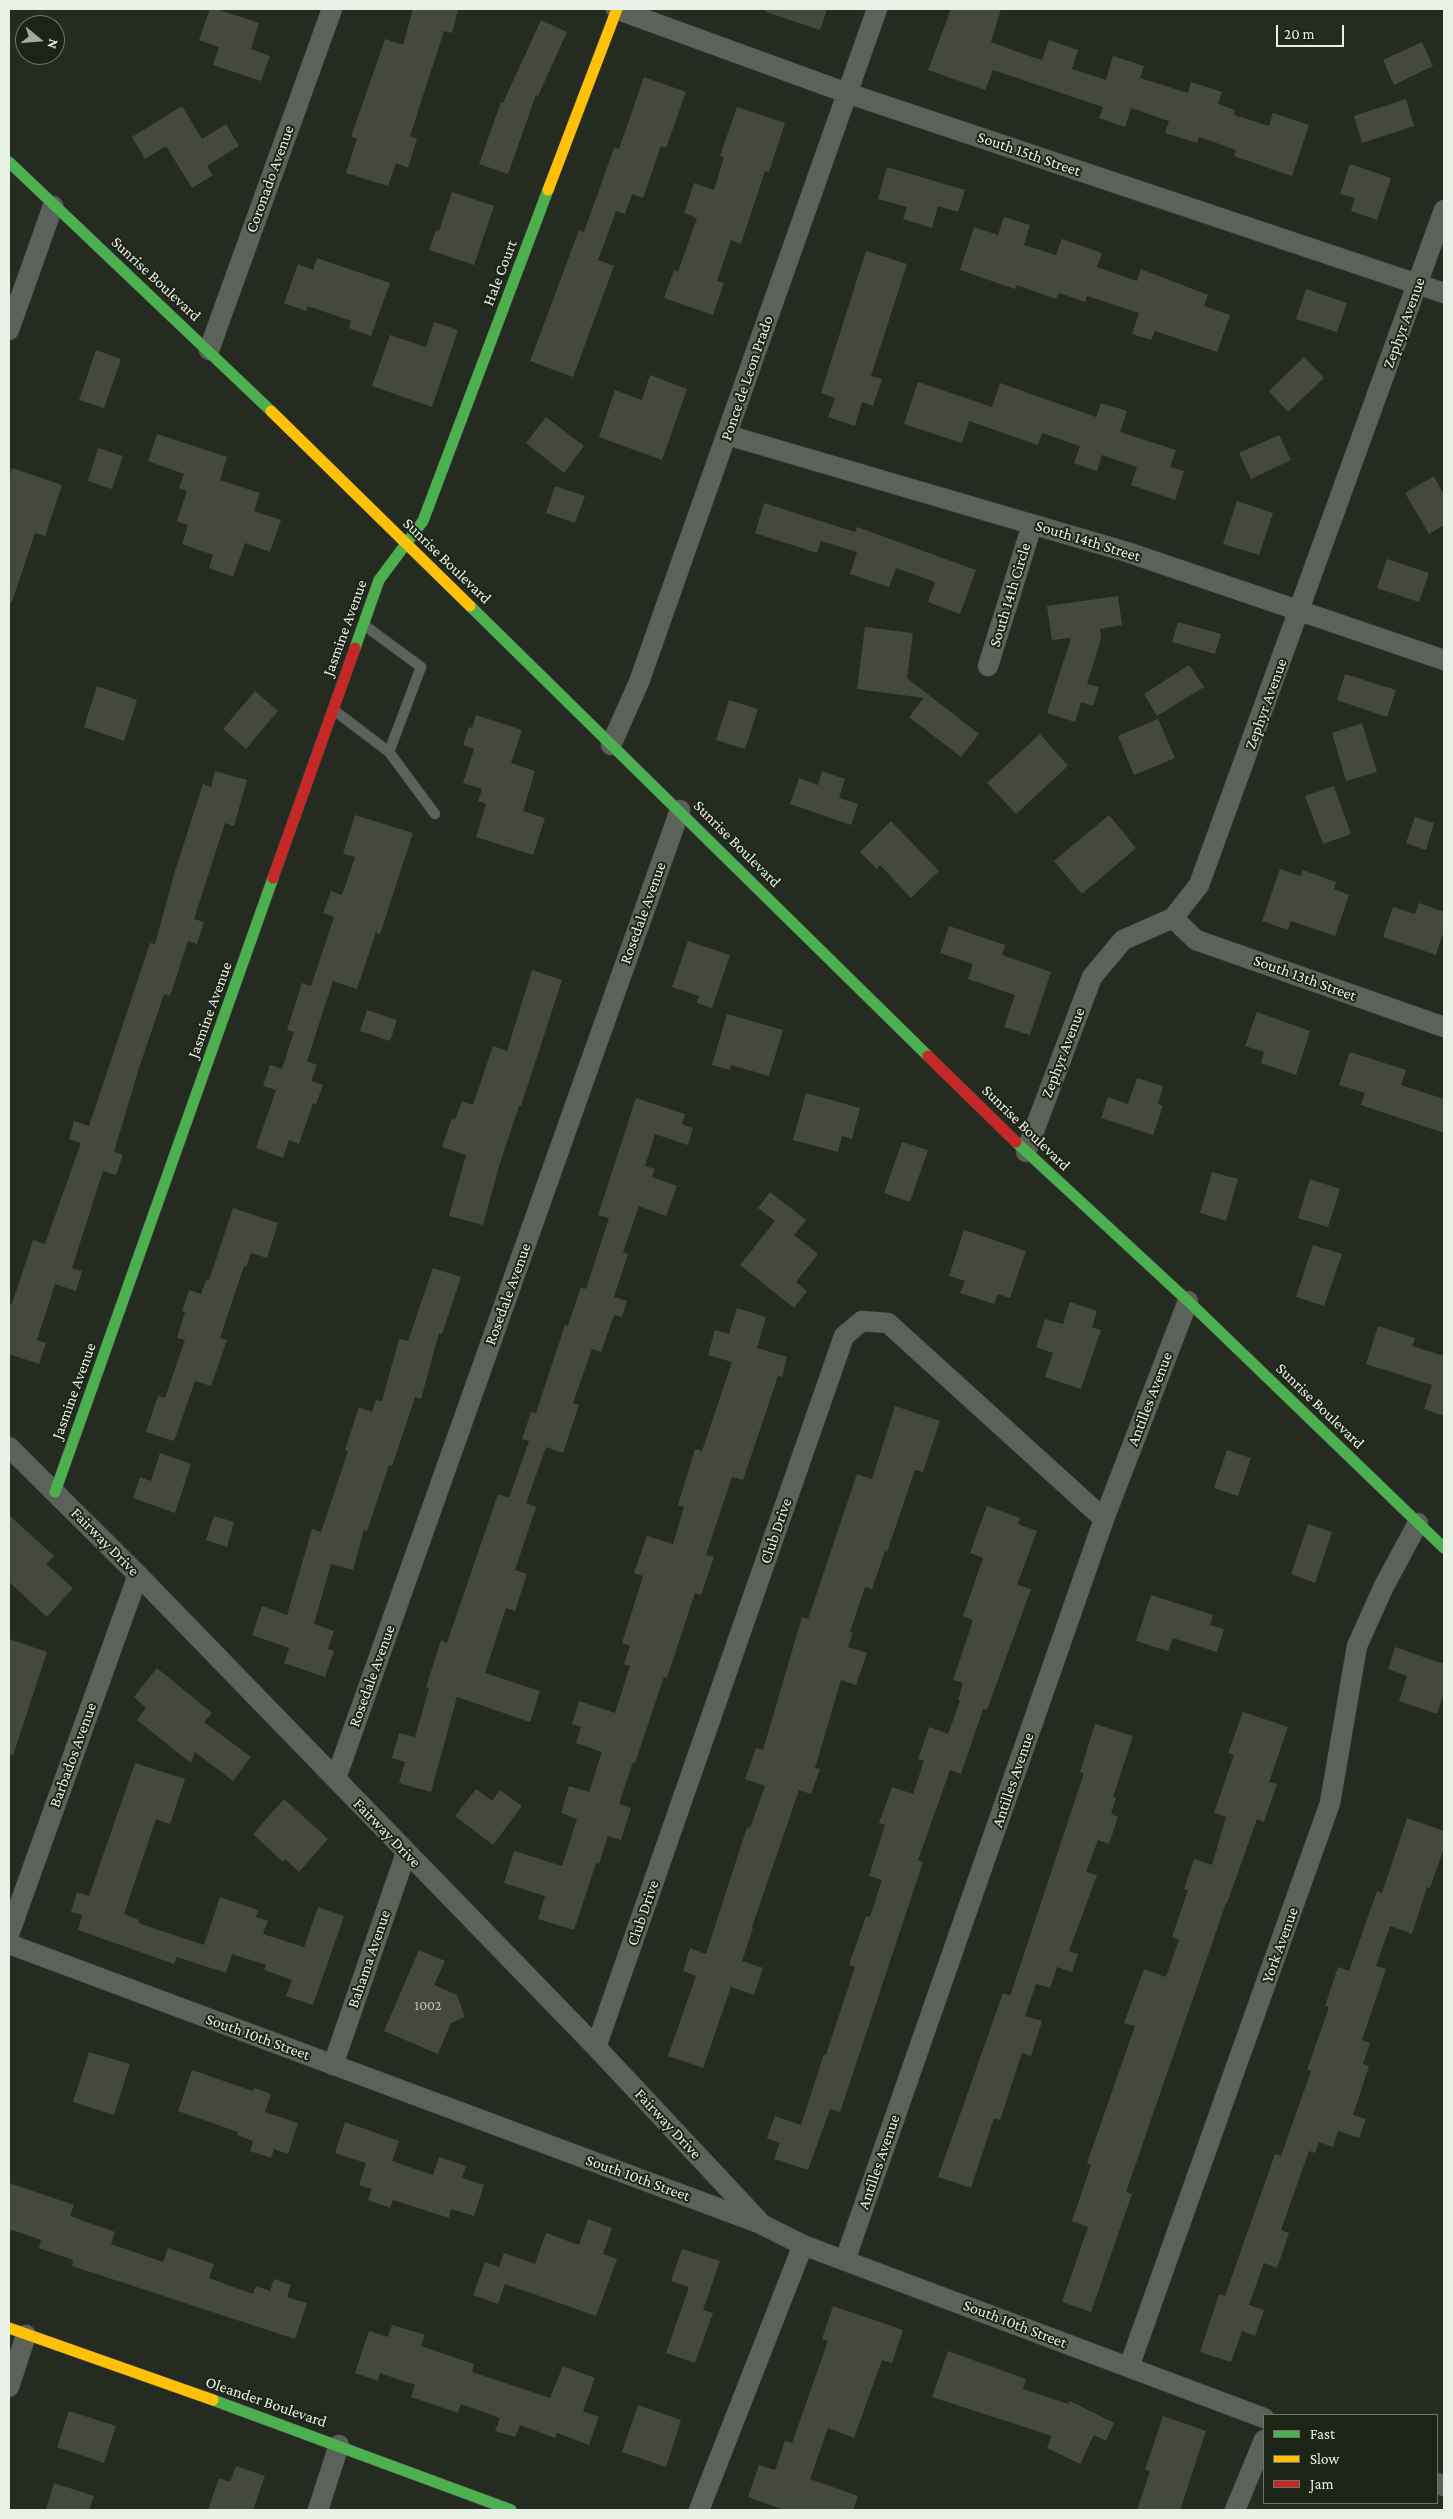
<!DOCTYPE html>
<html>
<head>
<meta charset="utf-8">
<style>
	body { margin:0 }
	#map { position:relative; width:1453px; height:2519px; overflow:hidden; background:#262b22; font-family:"Crimson Pro",serif }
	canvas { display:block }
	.frame { position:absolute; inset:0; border:10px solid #e9f0e5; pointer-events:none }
	.legend { position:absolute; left:1263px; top:2414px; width:175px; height:90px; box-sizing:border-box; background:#1c2515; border:1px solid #6e7668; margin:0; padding:6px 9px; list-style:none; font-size:15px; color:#e9f0e5 }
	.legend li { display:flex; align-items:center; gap:10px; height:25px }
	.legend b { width:25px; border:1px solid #6e7668 }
	.north { position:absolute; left:15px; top:15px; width:50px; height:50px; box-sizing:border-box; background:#1c2515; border:1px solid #6e7668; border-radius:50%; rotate:107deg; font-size:14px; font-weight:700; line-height:20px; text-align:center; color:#e9f0e5 }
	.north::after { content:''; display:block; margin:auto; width:18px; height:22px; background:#a5aba1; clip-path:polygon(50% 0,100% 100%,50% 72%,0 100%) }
	.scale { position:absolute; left:1276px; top:25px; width:68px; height:22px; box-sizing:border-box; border:2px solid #e9f0e5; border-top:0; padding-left:6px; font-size:15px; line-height:18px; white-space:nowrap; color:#e9f0e5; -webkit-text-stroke:4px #1c2515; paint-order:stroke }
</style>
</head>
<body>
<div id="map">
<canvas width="1453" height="2519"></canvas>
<div class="frame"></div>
<ul class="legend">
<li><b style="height:6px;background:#4caf50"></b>Fast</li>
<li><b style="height:6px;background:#ffc107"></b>Slow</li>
<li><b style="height:6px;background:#c62828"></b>Jam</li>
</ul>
<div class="north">N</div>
<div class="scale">20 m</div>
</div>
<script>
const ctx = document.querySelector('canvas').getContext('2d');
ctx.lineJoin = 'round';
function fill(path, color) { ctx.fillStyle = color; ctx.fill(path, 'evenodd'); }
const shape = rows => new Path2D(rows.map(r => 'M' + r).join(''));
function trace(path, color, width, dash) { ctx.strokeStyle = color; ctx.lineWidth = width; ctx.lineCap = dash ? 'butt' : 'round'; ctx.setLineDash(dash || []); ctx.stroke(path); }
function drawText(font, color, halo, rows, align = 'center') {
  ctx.font = font + ' "Crimson Pro",serif'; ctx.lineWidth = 4; ctx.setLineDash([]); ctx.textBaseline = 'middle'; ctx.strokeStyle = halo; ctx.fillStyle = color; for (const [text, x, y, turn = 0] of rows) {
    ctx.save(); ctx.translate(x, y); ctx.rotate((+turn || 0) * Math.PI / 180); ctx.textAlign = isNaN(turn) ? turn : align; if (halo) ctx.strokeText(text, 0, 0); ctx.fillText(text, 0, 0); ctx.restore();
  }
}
fill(shape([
	[210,9,216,9,259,23,251,49,270,56,261,81,213,65,219,47,199,40],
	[413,9,458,9,452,33,444,31,410,136,417,139,408,168,396,163,388,186,346,173,357,139,351,137,385,39,403,45],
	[766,9,827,9,820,30,766,12],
	[951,9,1001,9,991,42,1032,57,1042,60,1049,40,1078,50,1072,69,1106,80,1113,56,1144,66,1140,78,1188,93,1191,82,1222,92,1218,104,1235,110,1234,115,1269,126,1273,113,1309,125,1292,176,1234,156,1236,150,1199,137,1197,143,1165,133,1169,121,1131,108,1125,127,1099,118,1103,107,993,70,985,90,928,70],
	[541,20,567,32,538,96,536,95,508,174,479,164,501,102,503,103],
	[1422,42,1433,66,1394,85,1383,60],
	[644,77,686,92,666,148,661,146,643,198,632,194,625,214,616,211,598,260,614,266,573,377,530,361,579,230,584,232,614,148,619,149],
	[1406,99,1414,126,1362,143,1354,116],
	[182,106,202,139,226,124,239,146,207,166,213,175,192,188,166,146,145,159,132,137],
	[737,107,785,123,769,172,765,171,741,244,731,240,717,281,724,283,713,315,664,298,674,270,678,272,697,218,684,213,694,183,714,190,724,157,720,156],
	[1350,164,1391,178,1377,220,1351,211,1355,198,1340,194],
	[887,167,965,190,958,212,938,206,932,228,903,219,907,207,878,199],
	[452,192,494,206,474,265,429,250,436,230,439,231],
	[1004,217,1030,225,1024,245,1056,255,1062,239,1102,253,1097,267,1137,281,1141,269,1208,295,1204,306,1230,315,1217,352,1155,331,1151,340,1132,334,1139,313,1087,296,1085,302,1059,293,1056,299,1017,285,1015,289,960,270,974,227,998,235],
	[866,251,907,264,871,376,882,379,873,406,862,402,855,426,828,417,835,398,821,393],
	[317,258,390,283,371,336,349,328,351,321,308,306,306,311,284,303,298,264,313,270],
	[1306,289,1347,303,1337,332,1296,319],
	[434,322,458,330,432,407,372,386,390,335,426,347],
	[96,350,121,359,104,408,79,400],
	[1304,357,1324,378,1288,412,1269,391],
	[650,375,687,389,662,460,599,437,615,390,642,400],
	[918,382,992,407,1000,383,1096,417,1101,403,1127,411,1120,432,1176,450,1170,467,1184,471,1175,500,1131,485,1137,467,1102,455,1097,471,1074,463,1080,446,1042,433,1038,445,969,421,962,443,904,424],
	[546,417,584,446,564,473,526,443],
	[157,434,227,457,220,480,260,493,254,511,281,520,270,552,245,543,233,577,209,568,213,555,182,544,188,525,177,521,187,491,179,488,184,474,148,461],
	[1279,435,1291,460,1251,479,1239,453],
	[98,448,123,456,112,489,88,481],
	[12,468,62,485,45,536,35,533,12,602,9,602,9,477],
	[1434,476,1444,495,1444,525,1429,534,1405,493],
	[555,486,585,496,575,523,546,513],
	[1237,501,1273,513,1259,555,1223,544],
	[764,503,855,532,857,527,976,570,960,614,928,602,935,582,896,568,889,587,850,574,857,552,821,541,817,553,755,533],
	[1387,559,1429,573,1419,602,1377,588],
	[1118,596,1122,625,1100,629,1101,639,1087,684,1099,687,1093,706,1081,702,1075,722,1047,713,1071,638,1052,640,1047,606],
	[1178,622,1221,634,1215,654,1172,642],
	[865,627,913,633,907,678,979,734,961,757,909,717,924,698,857,689],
	[1189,665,1204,687,1157,716,1144,694],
	[1345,674,1396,690,1387,717,1337,700],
	[97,686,137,700,124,741,84,727],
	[255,691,278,711,246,749,223,729],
	[729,700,758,709,745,749,716,740],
	[476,715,522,730,511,763,535,771,523,811,545,818,533,855,476,837,486,804,478,801,482,789,463,783,474,749,463,745,469,727,472,728],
	[1158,719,1175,758,1134,775,1118,736],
	[1362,723,1377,772,1346,781,1332,733],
	[1040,734,1068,766,1016,814,987,783],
	[215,771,247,780,234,826,225,823,194,919,204,922,197,944,188,941,170,996,164,994,139,1068,114,1152,123,1155,116,1175,103,1171,72,1268,82,1271,76,1291,55,1284,37,1340,46,1343,39,1364,9,1354,9,1303,12,1304,33,1240,45,1244,81,1143,69,1139,74,1121,89,1126,150,943,155,944,175,871,203,784,211,787],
	[822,771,845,779,839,798,858,804,851,825,790,804,799,778,818,785],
	[1334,786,1351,834,1323,844,1305,796],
	[355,815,413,833,380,934,376,932,357,989,333,981,307,1061,317,1065,311,1081,323,1085,316,1104,313,1103,299,1144,289,1140,283,1158,256,1148,276,1090,263,1086,270,1065,282,1069,294,1032,287,1030,302,983,311,986,334,917,323,913,331,891,342,895,355,857,343,854],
	[1109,815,1136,848,1082,894,1054,861],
	[1415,817,1434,823,1426,850,1406,843],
	[891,821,939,871,911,898,880,865,877,869,860,852],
	[1280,869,1301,876,1303,870,1336,882,1334,889,1349,895,1335,936,1291,921,1288,930,1262,921],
	[1419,903,1444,912,1444,930,1436,955,1383,937,1393,907,1415,914],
	[949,926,1005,945,1002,955,1051,972,1030,1035,1004,1027,1015,995,968,979,973,964,940,953],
	[688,941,730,955,712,1008,697,1003,699,996,672,987],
	[532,970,562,980,521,1106,519,1106,499,1166,483,1225,449,1216,466,1155,442,1147,452,1118,455,1120,462,1101,473,1105,493,1046,507,1051],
	[367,1010,397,1020,390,1041,360,1031],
	[1257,1012,1310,1031,1296,1075,1261,1063,1264,1052,1245,1046],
	[727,1014,783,1030,769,1076,731,1065,730,1070,712,1065],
	[1350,1052,1406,1070,1401,1085,1444,1099,1444,1133,1361,1105,1365,1093,1339,1085],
	[1137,1078,1163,1086,1158,1104,1163,1106,1153,1135,1101,1118,1108,1097,1128,1104],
	[806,1093,860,1108,852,1139,842,1136,838,1152,793,1140],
	[636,1098,685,1114,682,1124,693,1128,688,1145,655,1134,645,1166,655,1169,652,1177,677,1186,666,1216,639,1206,623,1252,628,1254,614,1297,627,1301,622,1317,614,1315,601,1352,592,1349,573,1403,579,1405,563,1453,546,1447,526,1503,536,1507,515,1570,527,1574,515,1611,506,1608,485,1673,540,1691,530,1722,457,1697,431,1792,399,1783,405,1762,392,1758,399,1733,415,1737,429,1688,426,1687,441,1640,447,1643,498,1494,509,1498,529,1441,522,1439,531,1412,536,1413,565,1325,568,1326,581,1287,586,1289,609,1218,598,1215],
	[902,1142,928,1150,910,1202,884,1193],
	[1212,1172,1238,1179,1226,1221,1200,1213],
	[1310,1179,1340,1189,1328,1227,1298,1218],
	[770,1192,806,1220,794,1235,818,1254,796,1282,807,1291,794,1308,740,1265,775,1221,758,1208],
	[233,1208,278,1223,267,1258,251,1253,246,1267,244,1266,220,1338,227,1340,211,1386,195,1381,174,1441,146,1432,158,1396,165,1398,185,1340,177,1338,185,1312,182,1311,189,1290,201,1294,206,1280,209,1280],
	[964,1230,1026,1251,1010,1298,998,1294,994,1304,960,1293,965,1281,949,1276],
	[1313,1245,1342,1254,1324,1306,1296,1297],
	[433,1268,461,1277,442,1334,439,1333,421,1399,415,1397,392,1466,389,1465,367,1531,364,1530,353,1570,331,1564,314,1624,334,1631,328,1649,334,1651,325,1677,284,1663,289,1648,252,1635,262,1606,287,1615,312,1529,321,1532,348,1451,345,1450,359,1407,372,1412,376,1400,382,1401,399,1339,408,1341],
	[1070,1302,1097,1311,1092,1327,1101,1330,1081,1389,1045,1377,1053,1353,1036,1347,1045,1319,1063,1324],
	[737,1308,766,1317,757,1348,787,1357,782,1377,778,1376,743,1480,732,1477,706,1555,714,1557,701,1595,695,1593,667,1678,664,1677,635,1763,633,1762,619,1804,631,1808,621,1840,608,1836,599,1864,596,1863,574,1930,538,1919,545,1896,504,1883,514,1851,562,1866,577,1819,561,1813,569,1786,589,1792,602,1752,576,1743,581,1727,572,1724,579,1701,615,1713,630,1666,624,1664,630,1646,622,1643,643,1576,634,1573,647,1536,673,1544,684,1507,678,1505,695,1449,702,1451,732,1362,708,1355,715,1330,729,1334],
	[1378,1326,1415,1338,1412,1346,1444,1356,1444,1416,1424,1409,1432,1385,1366,1364],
	[895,1406,940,1421,923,1472,915,1470,887,1552,885,1551,872,1589,865,1587,850,1632,853,1633,848,1647,867,1653,856,1685,841,1680,815,1768,820,1769,811,1794,799,1790,752,1927,753,1928,742,1961,763,1968,754,1995,731,1987,703,2068,668,2056,696,1976,683,1971,690,1948,706,1954,747,1827,750,1828,765,1786,745,1779,756,1748,763,1750,802,1617,808,1619,857,1474,872,1479],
	[1227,1450,1251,1458,1238,1496,1214,1488],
	[160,1453,191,1464,175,1513,133,1498,140,1477,151,1481],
	[987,1506,1020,1518,1018,1524,1037,1531,1017,1585,1031,1589,987,1710,983,1709,961,1774,950,1770,918,1860,923,1862,840,2112,830,2109,808,2170,774,2159,780,2143,767,2138,775,2116,801,2125,824,2054,826,2055,855,1967,849,1965,866,1916,870,1917,882,1880,869,1876,885,1825,879,1823,892,1787,913,1794,924,1761,918,1759,929,1727,948,1734,960,1701,958,1700,963,1683,953,1680,973,1620,963,1616,983,1558,970,1553],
	[9,1515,54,1556,46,1564,73,1588,47,1617,9,1582],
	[214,1516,234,1522,227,1547,206,1540],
	[1308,1524,1332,1532,1315,1583,1291,1574],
	[1151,1595,1213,1615,1210,1625,1224,1629,1217,1652,1173,1638,1168,1651,1136,1641],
	[9,1639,47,1652,13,1755,9,1754],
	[1395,1647,1444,1664,1444,1693,1437,1714,1399,1701,1407,1676,1388,1669],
	[157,1668,212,1713,204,1722,251,1757,233,1781,195,1752,191,1763,137,1720,146,1708,134,1697],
	[1243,1712,1288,1727,1269,1782,1277,1784,1264,1822,1257,1819,1227,1903,1226,1903,1126,2192,1132,2194,1091,2312,1062,2302,1088,2227,1072,2221,1091,2165,1087,2163,1135,2026,1124,2023,1144,1969,1166,1977,1179,1940,1172,1937,1188,1890,1184,1889,1194,1859,1212,1865,1226,1817,1214,1813,1234,1755,1228,1753],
	[1095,1724,1133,1736,1113,1797,1116,1798,1111,1814,1118,1817,1109,1844,1098,1840,1086,1872,1097,1875,1069,1951,1078,1954,1072,1972,1057,1967,1050,1988,1036,1984,1025,2016,1042,2021,1031,2056,1022,2053,1000,2120,994,2118,971,2188,938,2177,1003,1993,1010,1996,1084,1773,1080,1772],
	[135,1763,185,1779,170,1824,156,1819,124,1914,139,1920,138,1923,204,1945,220,1897,258,1910,256,1917,268,1921,263,1934,304,1947,318,1907,344,1916,313,2005,286,1996,292,1980,264,1970,266,1965,232,1954,226,1973,177,1957,174,1964,78,1930,82,1915,71,1912,77,1892,89,1896],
	[476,1789,492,1801,500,1790,522,1806,493,1845,455,1816],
	[284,1799,328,1839,299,1872,285,1859,283,1862,253,1834],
	[1407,1818,1444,1831,1444,1848,1430,1888,1427,1887,1412,1934,1390,1926,1376,1966,1386,1969,1362,2040,1370,2043,1363,2064,1369,2066,1353,2115,1366,2119,1359,2138,1338,2131,1333,2147,1319,2142,1315,2153,1309,2151,1281,2230,1289,2233,1277,2268,1264,2263,1249,2305,1264,2310,1255,2336,1242,2331,1231,2362,1200,2352,1219,2294,1225,2296,1275,2154,1281,2156,1311,2071,1307,2070,1329,2007,1325,2006,1338,1967,1349,1971,1377,1891,1382,1893],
	[419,1950,445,1961,434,1985,457,1995,465,2017,451,2023,438,2054,384,2031],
	[89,2052,130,2064,114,2115,73,2102],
	[192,2070,253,2091,254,2088,271,2094,265,2112,298,2123,288,2154,274,2149,271,2158,250,2151,253,2141,237,2135,238,2132,178,2111],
	[345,2122,399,2141,392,2161,433,2175,439,2157,466,2166,462,2178,484,2185,474,2216,451,2209,449,2218,393,2200,390,2208,368,2200,372,2189,359,2185,366,2163,335,2153],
	[9,2183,74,2205,70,2216,115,2232,111,2244,163,2262,168,2248,214,2264,209,2278,253,2294,256,2286,270,2291,274,2279,291,2285,287,2297,307,2303,295,2339,72,2266,73,2260,39,2248,41,2240,9,2229],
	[588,2219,612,2228,603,2254,617,2259,596,2316,505,2284,498,2304,473,2295,485,2262,499,2267,504,2253,535,2264,546,2233,579,2245],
	[682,2249,720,2261,703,2310,713,2313,695,2363,666,2353,689,2287,671,2281],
	[833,2306,903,2330,892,2363,882,2360,854,2438,828,2428,810,2479,858,2496,853,2510,784,2510,748,2497,759,2465,775,2470,785,2441,792,2443,828,2341,822,2339],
	[392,2325,425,2335,421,2346,474,2364,472,2372,550,2398,563,2366,595,2378,583,2411,599,2417,589,2445,557,2433,555,2438,520,2425,515,2437,495,2431,500,2418,461,2404,458,2413,411,2397,415,2385,380,2373,378,2381,355,2373,369,2331,388,2337],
	[948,2351,1026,2379,1023,2389,1068,2404,1070,2401,1114,2423,1106,2441,1094,2435,1080,2464,1047,2448,1052,2436,932,2397],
	[638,2405,681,2420,666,2467,622,2452],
	[69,2411,116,2426,104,2463,57,2447],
	[1163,2416,1206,2431,1180,2510,1137,2510,1150,2471,1145,2470],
	[236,2466,265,2476,253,2510,208,2510,219,2478,230,2482],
	[54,2483,94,2496,89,2510,46,2510]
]), '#45483c');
const lane = shape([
	[335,711,389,752,421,667,364,625],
	[389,752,435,814]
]);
const street = shape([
	[616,9,847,93,1444,293],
	[9,330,53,206],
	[209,350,332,9],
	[727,435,1127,552,1444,660],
	[988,666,1032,525],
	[611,745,639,682,877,9],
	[1173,918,1196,940,1444,1027],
	[1026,1152,1092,977,1123,940,1173,918,1199,885,1444,210],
	[9,1447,138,1575,596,2047,758,2220],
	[336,1778,680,810],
	[9,1934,138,1575],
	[9,1944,761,2224,803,2245,1264,2418],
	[596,2047,844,1336,862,1321,888,1323,1104,1519],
	[333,2065,406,1853],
	[845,2260,1104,1519,1188,1301],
	[1129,2367,1330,1803,1357,1646,1384,1586,1418,1523],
	[9,2387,26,2335],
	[1437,2483,1444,2486],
	[318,2510,339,2445],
	[699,2510,803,2245],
	[1235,2510,1264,2440]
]);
const fast = shape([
	[9,162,271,411],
	[470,606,928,1056],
	[355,648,379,580,423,521,548,190],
	[1016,1142,1188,1301,1444,1548],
	[55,1492,273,878],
	[213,2400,511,2510]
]);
const slow = shape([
	[548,190,617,9],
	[271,411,470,606],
	[9,2328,213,2400]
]);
const jam = shape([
	[273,878,355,648],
	[928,1056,1016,1142]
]);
trace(lane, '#43473f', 11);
trace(street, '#43473f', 21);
trace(fast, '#43473f', 12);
trace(slow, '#43473f', 12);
trace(jam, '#43473f', 12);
trace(lane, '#5c6159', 10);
trace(street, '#5c6159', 20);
trace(fast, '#4caf50', 11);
trace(slow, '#ffc107', 11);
trace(jam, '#c62828', 11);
drawText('14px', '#c0c6bb', null, [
	["1002",428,2006]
]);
drawText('16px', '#e9f0e5', '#1c2515', [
	["South 15th Street",1029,154,19],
	["Coronado Avenue",270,179,-70],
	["Hale Court",500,273,-69],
	["Sunrise Boulevard",156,279,43],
	["Zephyr Avenue",1404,323,-70],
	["Ponce de Leon Prado",747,378,-71],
	["South 14th Street",1088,541,17],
	["Sunrise Boulevard",447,561,44],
	["South 14th Circle",1010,595,-73],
	["Jasmine Avenue",345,628,-70],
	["Zephyr Avenue",1266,704,-70],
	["Sunrise Boulevard",737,844,45],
	["Rosedale Avenue",643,913,-70],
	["South 13th Street",1305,978,20],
	["Jasmine Avenue",210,1010,-70],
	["Zephyr Avenue",1063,1053,-69],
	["Sunrise Boulevard",1026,1128,44],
	["Rosedale Avenue",508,1294,-70],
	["Jasmine Avenue",74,1391,-70],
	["Antilles Avenue",1150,1399,-69],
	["Sunrise Boulevard",1320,1406,44],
	["Club Drive",776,1531,-71],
	["Fairway Drive",105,1542,45],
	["Rosedale Avenue",372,1676,-70],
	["Barbados Avenue",73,1755,-70],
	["Antilles Avenue",1013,1780,-71],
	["Fairway Drive",387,1833,46],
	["Club Drive",643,1913,-71],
	["York Avenue",1280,1945,-70],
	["Bahama Avenue",369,1959,-71],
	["South 10th Street",258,2037,20],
	["Fairway Drive",668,2124,47],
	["Antilles Avenue",879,2162,-71],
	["South 10th Street",638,2178,20],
	["South 10th Street",1015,2324,21],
	["Oleander Boulevard",266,2402,19]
]);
</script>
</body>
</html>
